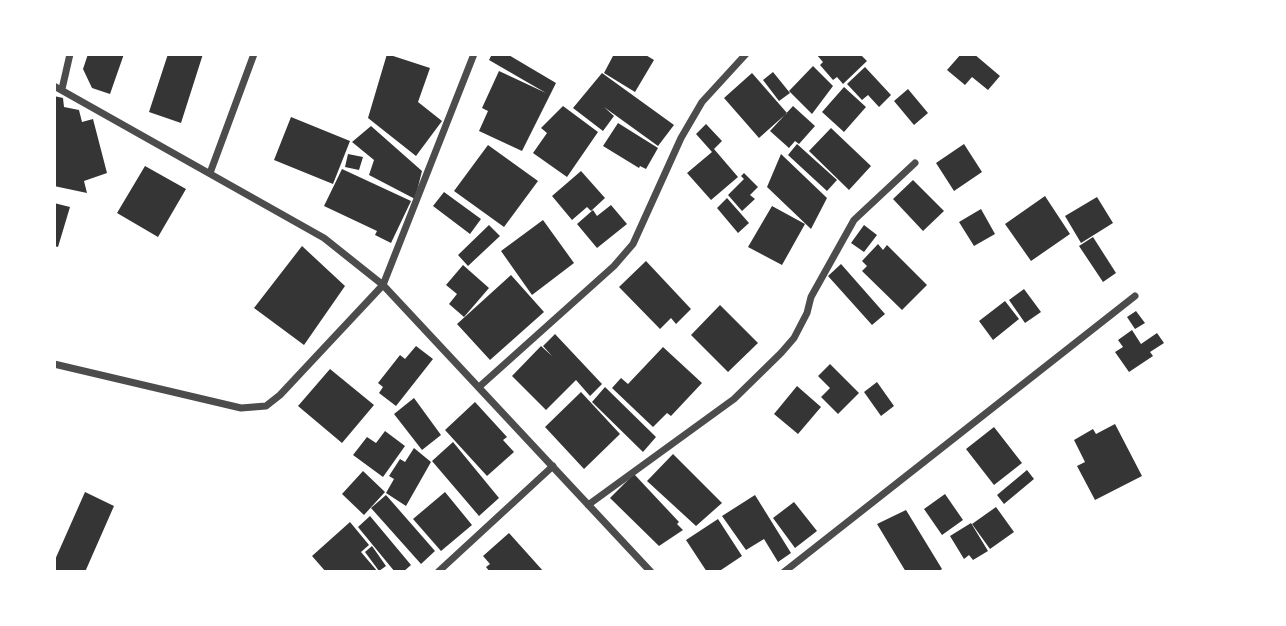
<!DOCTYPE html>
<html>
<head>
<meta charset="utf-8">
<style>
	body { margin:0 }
	#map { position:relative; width:1286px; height:626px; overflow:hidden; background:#fff; font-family:Commissioner,sans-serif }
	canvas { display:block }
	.frame { position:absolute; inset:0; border:56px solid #fff; pointer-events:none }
</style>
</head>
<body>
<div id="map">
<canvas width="1286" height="626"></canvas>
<div class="frame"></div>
</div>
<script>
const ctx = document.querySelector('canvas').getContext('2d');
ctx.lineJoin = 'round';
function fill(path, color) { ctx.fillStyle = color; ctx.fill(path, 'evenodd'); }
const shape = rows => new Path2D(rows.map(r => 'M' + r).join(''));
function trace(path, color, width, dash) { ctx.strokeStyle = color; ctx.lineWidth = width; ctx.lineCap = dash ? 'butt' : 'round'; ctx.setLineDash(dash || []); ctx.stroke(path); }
fill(shape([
	[88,54,124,54,110,94,92,88,83,69],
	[168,54,203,54,181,123,149,112],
	[387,54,430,68,418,102,442,121,416,156,368,118],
	[492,54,507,54,556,83,522,151,479,131,488,111,482,108,499,71,546,93,489,60],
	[614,54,644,54,654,60,635,92,604,73],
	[816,54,860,54,867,61,843,84,837,77,833,80,820,65,823,62],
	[961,54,974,54,1000,76,988,90,972,77,965,85,947,70],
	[813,66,833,86,812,114,789,91],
	[865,67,891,95,879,107,868,95,862,100,847,84],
	[773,72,790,93,779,101,763,80],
	[602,73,674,125,658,146,604,107,614,116,603,131,573,108],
	[752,73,787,113,759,138,724,98],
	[844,87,866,107,844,132,822,112],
	[908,89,928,113,914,125,894,101],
	[54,96,63,98,64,107,79,110,82,122,93,119,107,173,84,181,87,193,54,186],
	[563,106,598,132,567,177,533,153,547,133,541,128],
	[793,106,815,126,799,144,795,141,789,148,770,131],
	[291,117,350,141,333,184,274,160],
	[618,123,658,148,646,169,640,166,639,168,603,146],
	[706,124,722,141,714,149,738,177,711,200,687,173,712,152,696,134],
	[371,126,422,171,415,199,369,175,374,160,352,142],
	[831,128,871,166,849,190,809,151],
	[797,144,837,180,827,191,788,155],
	[964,144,982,172,954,191,936,163],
	[488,145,538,181,504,227,454,191],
	[348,154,363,157,359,170,345,167],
	[781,154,827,198,811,229,767,187],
	[145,166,186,189,158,237,117,213],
	[342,169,411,201,391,243,375,235,377,231,324,206],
	[581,171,605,198,591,211,587,207,572,220,552,196],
	[744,173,758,187,750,195,755,199,742,211,728,195,744,179,741,176],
	[913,180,944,211,923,231,893,199],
	[444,192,481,219,470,234,433,206],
	[1045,196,1070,234,1031,261,1005,224],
	[1097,197,1113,223,1081,243,1065,216],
	[727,198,749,223,738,233,717,208],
	[54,203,70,207,58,247,54,246],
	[611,205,627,224,597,248,577,224,593,210,597,216],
	[772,206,805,224,782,265,748,247],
	[981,209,995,234,974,246,959,222],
	[543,220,574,263,532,295,501,251],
	[489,225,500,236,468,266,458,255],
	[864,225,877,235,864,252,851,243],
	[1093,237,1116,273,1103,282,1079,246],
	[878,244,883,250,887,245,927,285,902,310,862,271,867,266,862,261],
	[302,246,345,286,304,345,254,308],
	[646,261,691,309,676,324,671,318,660,329,619,287],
	[841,264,885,314,872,325,828,276],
	[463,265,489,288,464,317,449,304,457,294,446,285],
	[511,275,544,312,490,360,457,324],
	[1024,289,1041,312,1025,323,1009,300],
	[1005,301,1019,319,993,340,979,321],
	[720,305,758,343,728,372,691,335],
	[1136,311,1145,323,1135,329,1127,317],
	[1132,330,1141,344,1157,333,1164,343,1150,352,1153,356,1129,372,1115,352,1123,347,1118,340],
	[555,334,602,384,590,396,576,380,546,410,512,376,541,346,552,356,543,346],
	[416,346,433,359,396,406,379,393,383,387,378,383,400,355,405,359],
	[663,347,702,383,671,416,667,413,653,427,612,388,621,378,628,384],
	[830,364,859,393,838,414,821,397,830,388,818,376],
	[330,369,374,405,342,443,298,406],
	[877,382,894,406,881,416,864,392],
	[797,386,821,407,798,434,774,414],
	[605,387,656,437,643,452,592,402],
	[581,392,620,434,584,469,545,427],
	[414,398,441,435,422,450,394,414],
	[475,402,507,437,503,440,514,452,487,476,445,430],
	[1115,424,1142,476,1095,500,1077,466,1085,462,1074,440,1093,429,1096,434],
	[994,427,1022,463,994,485,966,449],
	[385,431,405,446,383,477,353,455,367,437,376,443],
	[453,442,499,498,479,516,432,461],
	[414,448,431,462,406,506,386,493,394,479,389,476,400,459,405,462],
	[673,454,722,503,696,526,647,481],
	[1027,470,1034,479,1004,504,997,495],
	[363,471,385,492,364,515,342,494],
	[634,474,679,522,677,524,683,530,659,546,610,498],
	[85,492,114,506,85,572,54,572,54,562],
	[445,492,472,525,441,551,413,519],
	[945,494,963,520,942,535,924,509],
	[386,495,435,551,421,564,371,508],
	[755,495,791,553,778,562,764,539,746,550,722,516],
	[794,502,817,531,795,548,773,518],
	[996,507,1014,532,990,549,972,524],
	[906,510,942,569,938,572,906,572,877,524],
	[370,516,411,565,403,572,395,572,358,527],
	[718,519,742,556,718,572,707,572,686,540],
	[350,522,369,545,361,552,378,572,326,572,312,556],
	[971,523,988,551,973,560,969,555,964,559,950,536],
	[509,533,544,572,490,572,486,567,490,564,483,556],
	[372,546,386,566,379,571,365,552]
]), '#353535');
trace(shape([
	[54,86,324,238,383,285,651,572],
	[62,89,70,54],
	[210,173,254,54],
	[54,364,241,408,266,406,280,395,383,285,474,54],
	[479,387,614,266,633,244,681,138,702,102,746,54],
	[588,505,734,399,781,353,794,338,807,313,811,297,854,220,915,163],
	[438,572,553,466],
	[784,572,1135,296]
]), '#4c4c4c', 7);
</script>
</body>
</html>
